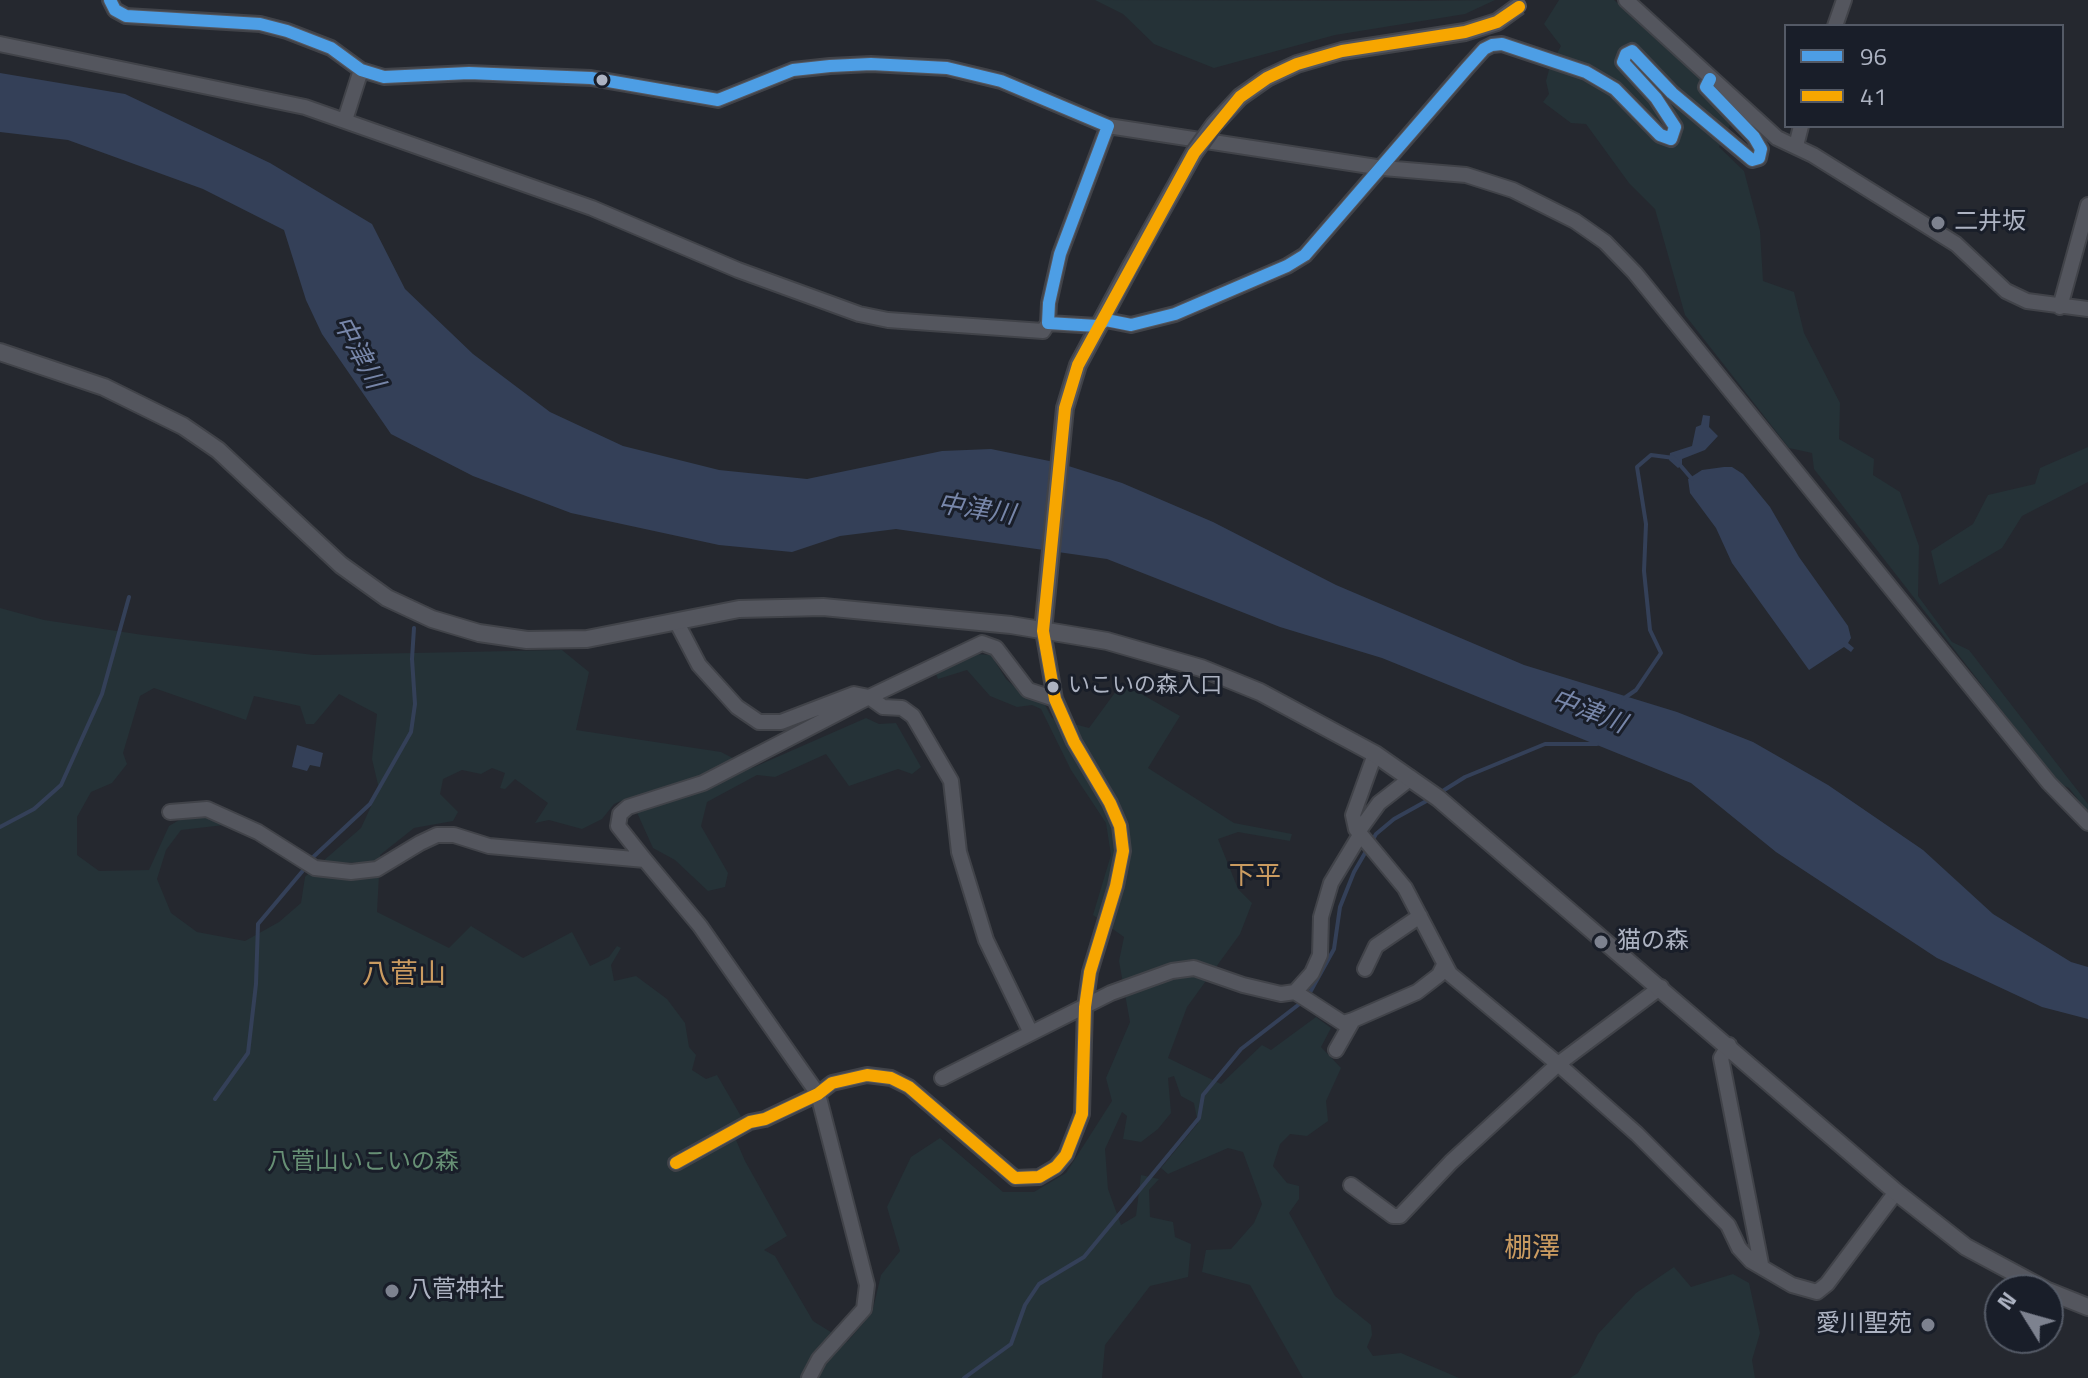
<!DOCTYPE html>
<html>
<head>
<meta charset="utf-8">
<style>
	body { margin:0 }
	#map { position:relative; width:2088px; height:1378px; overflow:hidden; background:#25282f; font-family:"Titillium Web",sans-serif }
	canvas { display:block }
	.legend { position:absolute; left:1784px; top:24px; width:280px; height:104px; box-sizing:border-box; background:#191e29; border:2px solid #545a66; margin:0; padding:10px 14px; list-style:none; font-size:24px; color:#adb3c2 }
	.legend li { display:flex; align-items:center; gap:16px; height:40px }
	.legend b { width:40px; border:2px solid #545a66 }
	.north { position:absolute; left:1984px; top:1274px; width:80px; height:80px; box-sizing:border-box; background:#191e29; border:2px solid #545a66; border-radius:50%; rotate:307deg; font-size:22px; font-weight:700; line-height:32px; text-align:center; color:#adb3c2 }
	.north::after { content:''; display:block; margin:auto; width:28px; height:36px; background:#7d828f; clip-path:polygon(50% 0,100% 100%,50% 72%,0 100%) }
</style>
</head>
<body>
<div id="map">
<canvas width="2088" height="1378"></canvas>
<ul class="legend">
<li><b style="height:10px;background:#4d9ee5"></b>96</li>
<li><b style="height:10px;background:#f7a600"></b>41</li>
</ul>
<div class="north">N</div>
</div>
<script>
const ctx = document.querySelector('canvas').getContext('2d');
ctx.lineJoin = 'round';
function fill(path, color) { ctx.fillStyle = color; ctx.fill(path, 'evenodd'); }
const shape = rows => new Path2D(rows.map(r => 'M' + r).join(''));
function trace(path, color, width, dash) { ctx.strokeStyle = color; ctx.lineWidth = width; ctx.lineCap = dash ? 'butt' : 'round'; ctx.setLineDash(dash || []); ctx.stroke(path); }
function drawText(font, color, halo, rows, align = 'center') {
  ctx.font = font + ' "Titillium Web","Noto Sans JP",sans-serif'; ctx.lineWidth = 6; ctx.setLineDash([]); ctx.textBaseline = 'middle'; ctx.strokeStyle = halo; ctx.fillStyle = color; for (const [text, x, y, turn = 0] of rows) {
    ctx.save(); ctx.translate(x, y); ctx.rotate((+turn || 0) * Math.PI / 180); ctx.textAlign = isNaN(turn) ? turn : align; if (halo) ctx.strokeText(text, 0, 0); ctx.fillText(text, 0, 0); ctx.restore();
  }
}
fill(shape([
	[1095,0,1416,1,1495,0,1465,14,1335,35,1214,68,1154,44,1123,14],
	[1559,0,1614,0,1693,70,1734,117,1719,147,1744,171,1760,231,1763,281,1794,292,1804,333,1840,403,1839,439,1874,459,1873,475,1900,492,1919,546,1918,596,1952,642,1969,650,2088,804,2088,812,2069,788,2058,783,1814,469,1812,453,1789,448,1685,315,1655,209,1629,183,1586,124,1571,123,1543,102,1549,94,1546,81,1550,66,1561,46,1544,24],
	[2088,447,2088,482,2022,516,2002,548,1939,585,1931,551,1973,524,1988,495,2035,484,2040,468],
	[0,608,44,620,143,635,314,655,562,650,589,672,576,730,721,752,752,768,866,718,879,724,896,723,921,767,912,774,898,769,849,786,826,754,775,777,757,775,707,802,701,826,728,873,725,887,708,891,675,860,653,848,630,797,614,804,602,819,582,829,549,820,535,823,548,803,515,779,505,789,500,788,505,773,492,768,481,774,462,770,443,779,440,794,458,812,453,821,414,828,380,855,380,862,339,863,336,876,379,875,377,912,449,948,471,926,523,958,572,932,590,966,609,957,617,946,621,948,611,965,614,981,636,976,667,999,685,1023,689,1047,696,1055,692,1070,706,1079,717,1075,742,1118,730,1126,745,1161,787,1236,764,1250,775,1256,813,1321,847,1342,872,1313,881,1275,900,1251,887,1207,911,1157,940,1138,1003,1192,1034,1192,1066,1173,1112,1101,1106,1078,1130,1022,1119,961,1124,937,1093,915,1111,855,1106,823,1071,770,1041,709,1032,705,1017,707,990,696,967,670,938,679,936,674,975,654,991,655,1006,679,1026,697,1045,705,1052,718,1089,728,1122,683,1180,716,1148,768,1234,823,1292,834,1290,841,1238,832,1218,839,1238,889,1252,903,1240,934,1187,1007,1168,1058,1221,1084,1262,1045,1271,1050,1316,1017,1331,1028,1321,1047,1341,1068,1326,1101,1328,1121,1307,1136,1290,1134,1280,1144,1273,1166,1287,1183,1299,1186,1299,1199,1289,1213,1335,1296,1371,1325,1372,1335,1367,1347,1373,1356,1401,1353,1459,1378,1303,1378,1250,1285,1202,1272,1206,1250,1231,1249,1254,1223,1262,1204,1243,1152,1228,1148,1168,1174,1161,1168,1198,1123,1194,1103,1181,1096,1174,1076,1168,1078,1171,1113,1158,1129,1141,1142,1123,1139,1127,1116,1122,1112,1105,1149,1108,1189,1121,1225,1136,1216,1141,1175,1159,1179,1149,1190,1150,1217,1173,1222,1175,1237,1191,1244,1188,1277,1150,1286,1105,1345,1102,1378,0,1378],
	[154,688,246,720,254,696,300,706,306,724,314,724,339,694,377,714,372,759,379,789,361,828,322,862,329,864,326,877,309,873,305,877,301,903,279,922,245,941,197,932,171,913,157,879,166,850,181,830,224,825,206,816,181,819,169,826,149,870,99,871,77,855,77,817,91,792,112,783,127,764,123,753,140,696],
	[1674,1267,1691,1287,1733,1274,1749,1283,1760,1333,1752,1360,1755,1378,1570,1378,1578,1373,1598,1334,1636,1293]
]), '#253237');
fill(shape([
	[0,73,125,94,270,163,372,224,405,289,473,354,550,412,623,446,719,470,807,479,942,451,991,449,1059,463,1122,483,1213,522,1336,585,1524,665,1677,712,1753,742,1828,785,1923,850,1993,914,2071,962,2088,967,2088,1019,2042,1007,1937,958,1776,852,1691,783,1382,658,1280,627,1107,559,896,529,840,536,792,552,719,545,571,513,473,476,391,434,322,334,306,300,284,230,203,189,68,140,0,132],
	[1703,415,1710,416,1709,427,1718,436,1705,450,1682,459,1682,465,1678,468,1669,460,1670,453,1692,446,1696,427,1701,425],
	[1724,467,1732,467,1743,474,1770,507,1799,557,1848,626,1851,638,1848,643,1854,648,1851,652,1844,647,1809,670,1732,563,1716,528,1690,493,1688,479,1702,470],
	[297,745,323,753,320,767,310,765,307,771,292,767]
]), '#344058');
trace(shape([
	[1623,699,1636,690,1661,653,1650,630,1644,571,1646,524,1637,467,1651,455,1674,458,1692,479],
	[1441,792,1465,777,1545,744,1597,744],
	[0,827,34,809,61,785,102,694,129,597],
	[311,859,370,804,411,732,415,704,412,659,414,628],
	[1308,996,1334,949,1340,907,1354,872,1376,834,1394,819,1430,799],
	[215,1099,248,1053,256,984,258,924,306,867],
	[964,1378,1011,1344,1025,1305,1039,1284,1084,1257,1199,1118,1203,1095,1241,1049,1302,1002]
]), '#344058', 4);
const minor = shape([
	[110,0,115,10,126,16,260,24,287,31,331,48,361,70,384,77,469,73,591,78,718,100,793,70,830,66,871,64,947,68,1001,81,1108,126,1060,254,1049,303,1048,323,1097,326,1106,320,1131,325,1175,314,1287,266,1305,255,1466,69,1484,49,1492,45,1502,44,1586,72,1615,89,1660,135,1671,139,1675,127,1656,98,1623,62,1626,54,1632,51,1672,93,1752,160,1759,158,1761,149,1754,137,1706,87,1710,79],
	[1626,0,1777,138,1813,155,1956,244,2006,291,2027,301,2088,309],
	[1835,26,1844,0],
	[0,44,305,107,592,208,738,270,859,314,888,320,1043,331,1048,323],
	[345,120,361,70],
	[1108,126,1383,168,1466,175,1513,190,1575,221,1605,242,1635,273,2049,783,2088,823],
	[1796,146,1801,126],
	[2060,307,2088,205],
	[676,621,699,665,737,707,759,722,781,722,854,694,869,697,883,707,902,708,913,716,951,781,959,852,986,940,1030,1031],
	[170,812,207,809,258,832,315,868,351,872,377,869,420,843,437,835,454,835,489,846,645,860,700,926,818,1094,867,1285,864,1309,819,1359,809,1378],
	[1358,832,1379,803,1411,778],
	[645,860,618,826,620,814,628,807,703,783,869,697,982,643,996,648,1028,690,1055,699],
	[1365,969,1376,946,1420,916],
	[1661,987,1558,1064,1637,1134,1728,1225,1739,1248,1751,1261,1792,1285,1817,1292,1827,1284,1896,1192],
	[1353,1020,1343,1023,1295,992,1312,973,1320,955,1321,917,1331,883,1360,835],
	[1729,1045,1721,1058,1761,1264],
	[1336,1050,1353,1020,1417,992,1439,975,1444,965],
	[942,1078,1111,993,1172,971,1194,968,1243,985,1281,994,1295,992],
	[676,1163,750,1122,765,1119,818,1094,832,1083,867,1075,891,1078,909,1087,1015,1178,1039,1177,1056,1167,1066,1155,1082,1114,1085,1007,1090,972,1116,886,1123,851,1120,826,1110,803,1074,742,1055,699,1043,631],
	[1351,1185,1393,1216,1400,1216,1451,1162,1558,1064,1450,974,1405,888,1356,829,1353,815,1375,754]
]);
const tertiary = shape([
	[0,352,104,387,183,426,218,450,341,565,387,598,432,619,479,633,527,640,587,639,739,609,823,607,1011,625,1107,641,1201,668,1260,692,1375,754,1438,798,1896,1192,1966,1247,2046,1290],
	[1043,631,1065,408,1078,365,1131,266],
	[2048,1291,2088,1307]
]);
trace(minor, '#414349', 18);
trace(tertiary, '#414349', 20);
trace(minor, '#54565e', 14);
trace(tertiary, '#54565e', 16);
const tertiaryBridge = shape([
	[1131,266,1194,153,1214,125,1240,97,1267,78,1297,64,1342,51,1465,32,1497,22,1519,6]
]);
trace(tertiaryBridge, '#414349', 20, []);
trace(tertiaryBridge, '#54565e', 16);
trace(shape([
	[110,0,115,10,126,16,260,24,287,31,331,48,361,70,384,77,469,73,591,78,718,100,793,70,830,66,871,64,947,68,1001,81,1108,126,1060,254,1049,303,1048,323,1097,326,1106,320,1131,325,1175,314,1287,266,1305,255,1466,69,1484,49,1492,45,1502,44,1586,72,1615,89,1660,135,1671,139,1675,127,1656,98,1623,62,1626,54,1632,51,1672,93,1752,160,1759,158,1761,149,1754,137,1706,87,1710,79]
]), '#4d9ee5', 12);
trace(shape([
	[676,1163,750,1122,765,1119,818,1094,832,1083,867,1075,891,1078,909,1087,1015,1178,1039,1177,1056,1167,1066,1155,1082,1114,1085,1007,1090,972,1116,886,1123,851,1120,826,1110,803,1074,742,1055,699,1043,631,1065,408,1078,365,1194,153,1240,97,1267,78,1297,64,1342,51,1465,32,1497,22,1519,7]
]), '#f7a600', 12);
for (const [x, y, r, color] of [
	[602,80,7,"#adb3c2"],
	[1938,223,8,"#7d828f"],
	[1053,687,7,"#adb3c2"],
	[1601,942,8,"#7d828f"],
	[392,1291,8,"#7d828f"],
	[1928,1325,8,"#7d828f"]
]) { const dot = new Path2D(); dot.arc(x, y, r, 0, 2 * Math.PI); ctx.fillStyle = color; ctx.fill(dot); trace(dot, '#191e29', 3); }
drawText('22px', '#adb3c2', '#191e29', [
	["いこいの森入口",1068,687]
], 'left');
drawText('24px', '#adb3c2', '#191e29', [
	["二井坂",1954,223],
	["猫の森",1617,942],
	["八菅神社",408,1291],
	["愛川聖苑",1912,1325,"right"]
], 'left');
drawText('24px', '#679075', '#191e29', [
	["八菅山いこいの森",363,1163]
]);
drawText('italic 26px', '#7786a9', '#191e29', [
	["中津川",357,353,62],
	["中津川",976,511,9],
	["中津川",1588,713,21]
]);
drawText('26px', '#ca9b60', '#191e29', [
	["下平",1255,878]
]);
drawText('28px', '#ca9b60', '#191e29', [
	["八菅山",404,976],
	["棚澤",1532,1250]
]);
</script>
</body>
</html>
